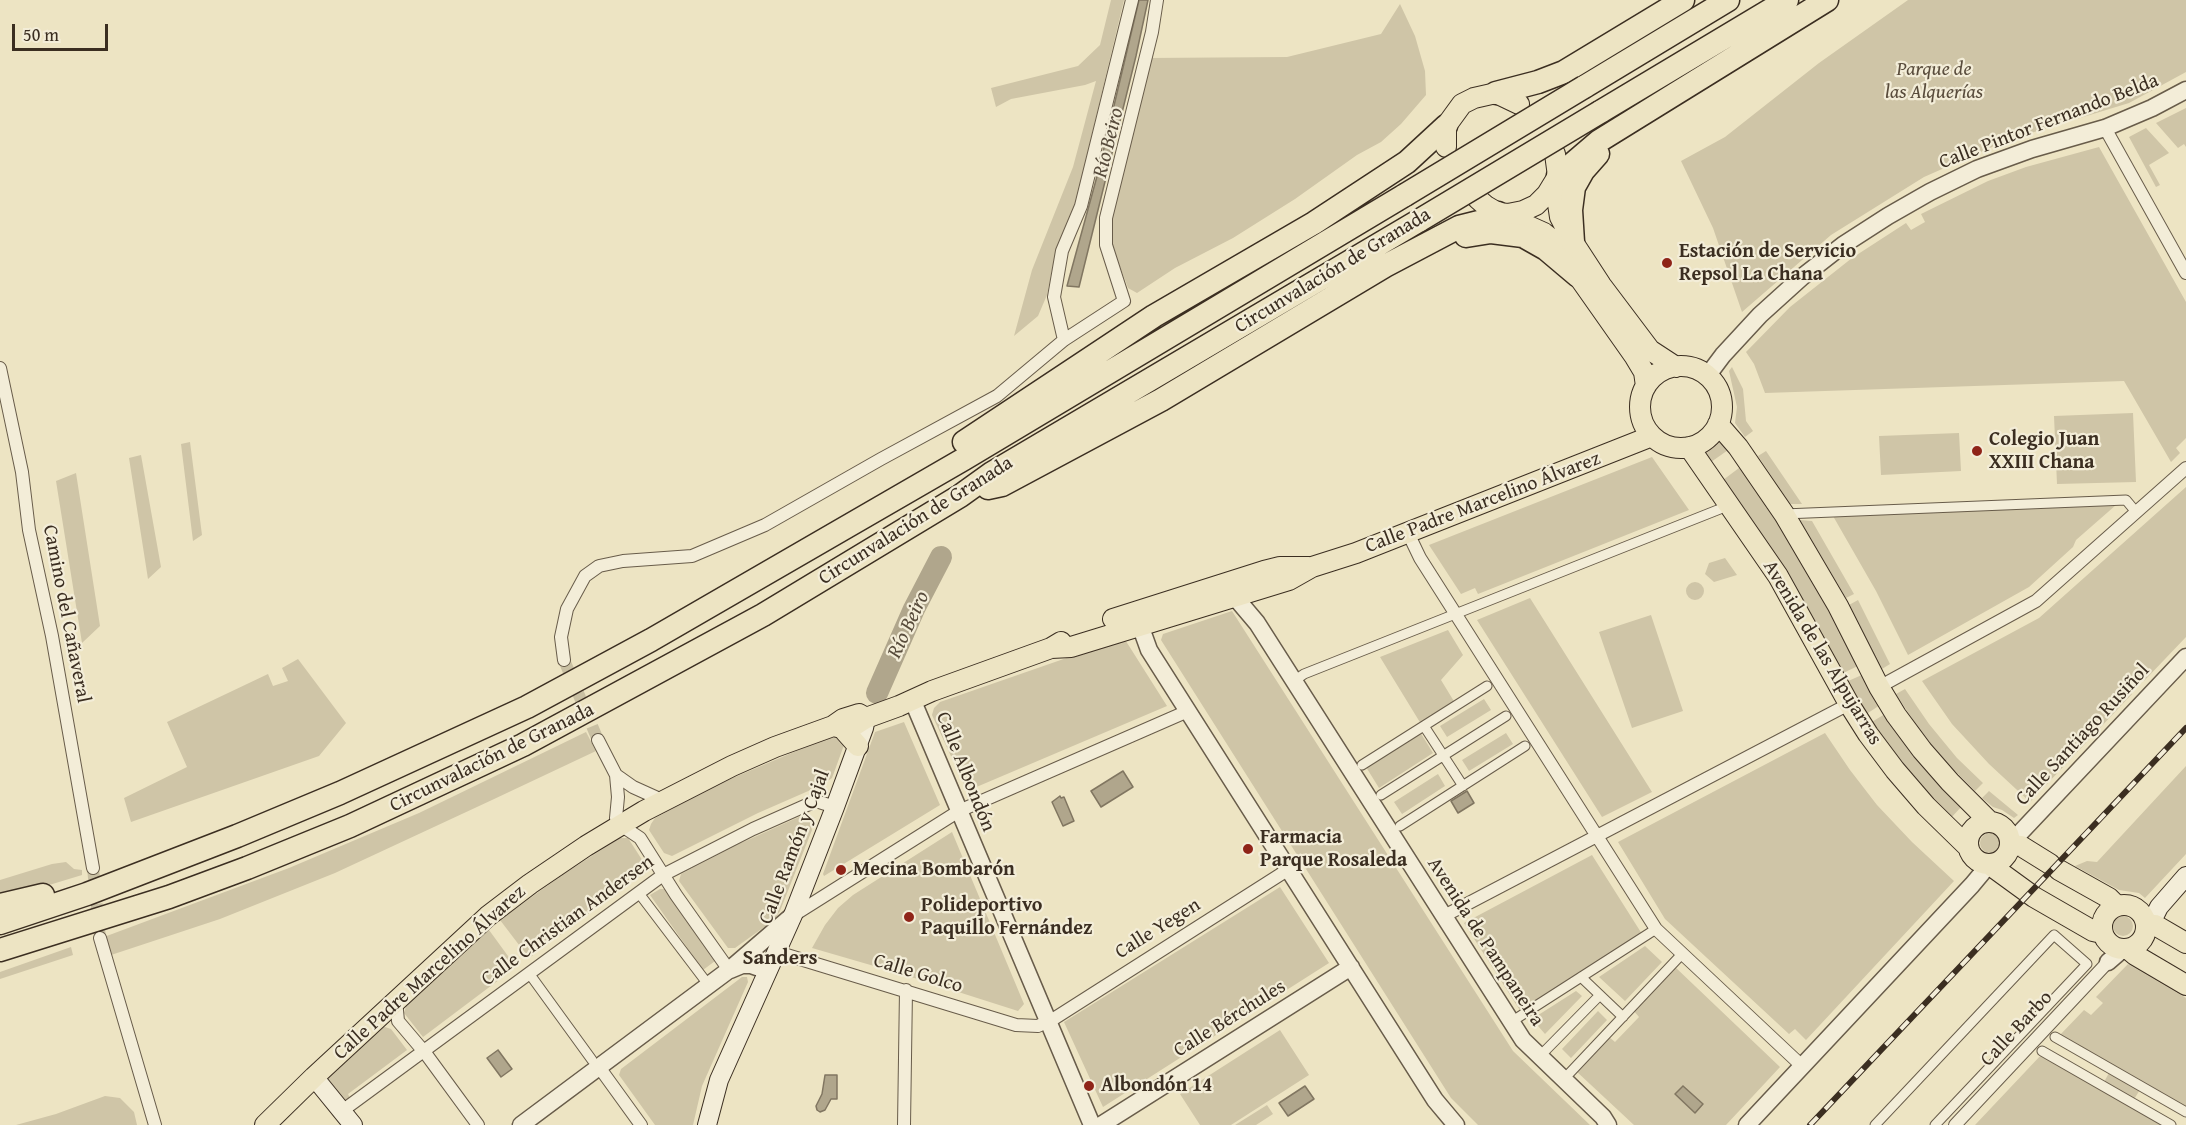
<!DOCTYPE html>
<html>
<head>
<meta charset="utf-8">
<style>
	body { margin:0 }
	#map { position:relative; width:2186px; height:1125px; overflow:hidden; background:#ede4c3; font-family:"Gentium Book Plus",serif }
	canvas { display:block }
	.scale { position:absolute; left:12px; top:24px; width:96px; height:27px; box-sizing:border-box; border:3px solid #3b2e21; border-top:0; padding-left:8px; font-size:18px; line-height:21px; white-space:nowrap; color:#3b2e21; -webkit-text-stroke:4px #f3edd8; paint-order:stroke }
</style>
</head>
<body>
<div id="map">
<canvas width="2186" height="1125"></canvas>
<div class="scale">50 m</div>
</div>
<script>
const ctx = document.querySelector('canvas').getContext('2d');
ctx.lineJoin = 'round';
function fill(path, color) { ctx.fillStyle = color; ctx.fill(path, 'evenodd'); }
const shape = rows => new Path2D(rows.map(r => 'M' + r).join(''));
function trace(path, color, width, dash) { ctx.strokeStyle = color; ctx.lineWidth = width; ctx.lineCap = dash ? 'butt' : 'round'; ctx.setLineDash(dash || []); ctx.stroke(path); }
function drawText(font, color, halo, rows, align = 'center') {
  ctx.font = font + ' "Gentium Book Plus",serif'; ctx.lineWidth = 4.5; ctx.setLineDash([]); ctx.textBaseline = 'middle'; ctx.strokeStyle = halo; ctx.fillStyle = color; for (const [text, x, y, turn = 0] of rows) {
    ctx.save(); ctx.translate(x, y); ctx.rotate((+turn || 0) * Math.PI / 180); ctx.textAlign = isNaN(turn) ? turn : align; if (halo) ctx.strokeText(text, 0, 0); ctx.fillText(text, 0, 0); ctx.restore();
  }
}
fill(shape([
	[1111,0,1124,0,1075,205,1055,254,1047,295,1038,316,1014,336,1032,270,1073,167,1096,81,1085,85,1011,99,996,107,991,88,1078,66,1100,45],
	[1908,0,2186,0,2186,72,2129,103,2008,140,1924,177,1831,235,1742,312,1713,228,1681,161,1725,137,1819,63],
	[1400,4,1415,36,1425,71,1426,95,1401,124,1381,142,1357,155,1295,199,1233,238,1175,268,1137,293,1128,288,1112,245,1109,220,1148,58,1287,57,1381,34],
	[2186,108,2186,147,2184,144,2178,148,2156,123],
	[2146,128,2169,153,2149,165,2160,185,2156,187,2129,137],
	[2099,147,2186,302,2186,438,2176,448,2180,453,2171,462,2124,381,1765,393,1754,364,1746,352,1790,307,1852,258,1906,223,1911,230,1925,222,1921,214,1988,181,2026,167],
	[1732,367,1743,389,1746,421,1753,431,1745,437,1735,423,1737,407,1729,371],
	[2133,413,2136,482,2057,484,2054,416],
	[1959,433,1961,471,1881,475,1879,436],
	[1724,437,1731,448,1711,462,1704,451],
	[190,442,202,535,193,541,181,444],
	[1766,451,1802,504,1790,504,1758,456],
	[141,455,161,567,148,579,129,458],
	[1652,457,1689,510,1478,594,1475,588,1461,594,1429,545],
	[1743,465,1779,519,1860,665,1841,674,1800,595,1723,480],
	[76,473,100,626,82,643,56,481],
	[2186,487,2186,637,2144,681,2137,675,2126,688,2132,694,2030,802,1989,764,1952,724,1922,681,2039,618],
	[2116,505,2076,540,2073,547,2029,587,1908,655,1876,591,1833,516],
	[1800,520,1812,521,1854,594,1846,598],
	[1725,558,1737,575,1714,582,1705,574,1709,563],
	'1686 591a9 9 0 1 1 18 0a9 9 0 1 1-18 0Z',
	[1530,598,1652,792,1602,817,1477,620],
	[1858,600,1890,664,1882,669,1849,605],
	[1232,611,1513,1051,1590,1125,1478,1125,1451,1098,1161,640,1163,634],
	[1651,615,1683,711,1632,728,1599,632],
	[1448,630,1463,655,1441,680,1455,703,1421,724,1380,657],
	[1124,638,1167,706,967,791,932,715,934,708,940,702],
	[298,659,346,723,319,756,131,822,124,798,187,767,167,722,268,674,273,686,288,681,282,668],
	[1864,674,1880,705,1865,715,1846,682],
	[1905,689,1929,724,1957,758,1983,783,1975,791,1949,765,1921,732,1896,694],
	[1484,699,1491,710,1447,737,1440,726],
	[1885,714,1962,806,1950,819,1925,794,1870,723],
	[904,722,940,805,824,876,823,874,875,732],
	[586,732,596,751,492,800,335,873,220,919,108,956,104,937,289,868,419,813],
	[1420,732,1433,753,1379,788,1366,767],
	[1506,733,1513,744,1469,771,1462,760],
	[1825,733,1850,770,1877,805,1912,842,1954,881,1806,1040,1795,1029,1789,1034,1665,919,1618,842],
	[829,737,840,739,844,745,832,778,822,785,758,813,672,856,664,853,649,830,651,824,655,818,714,786],
	[2186,766,2186,854,2145,898,2139,893,2119,890,2075,866,2087,861,2097,862],
	[1438,774,1445,786,1402,814,1394,802],
	[1989,791,2018,815,2014,818,2002,810,1993,807,1982,798],
	[801,816,809,819,812,830,780,911,774,920,735,948,728,948,679,881,681,874,739,844],
	[952,832,1024,1004,1018,1011,905,975,812,948,825,925,838,908,853,895],
	'1980 843a10 10 0 1 1 20 0a10 10 0 1 1-20 0Z',
	[620,838,628,838,646,866,644,873,529,958,500,920,562,875],
	[1592,855,1642,934,1521,1012,1464,923],
	[66,862,74,869,82,870,82,875,0,900,0,880,52,864],
	[1280,887,1329,963,1103,1107,1064,1022],
	[660,889,665,889,715,961,703,970,650,895],
	'2113 926a10 10 0 1 1 20 0a10 10 0 1 1-20 0Z',
	[489,930,516,967,423,1037,404,1013,408,1000],
	[1645,946,1662,962,1625,1001,1599,977],
	[71,947,73,955,0,979,0,972],
	[2128,964,2186,998,2186,1110,2059,1036,2084,1010,2091,1015,2103,1003,2096,997],
	[1674,966,1780,1067,1726,1125,1634,1125,1576,1071,1608,1036,1615,1042,1639,1017,1633,1010],
	[742,977,747,977,748,982,702,1086,693,1125,655,1125,619,1075,621,1069],
	[1576,991,1582,996,1545,1034,1532,1019],
	[1598,1011,1607,1020,1571,1058,1562,1049],
	[385,1027,391,1029,407,1050,348,1094,350,1098,346,1100,341,1098,325,1081,327,1073,379,1028],
	[1280,1030,1309,1075,1231,1125,1200,1125,1180,1094],
	[2042,1054,2167,1125,1975,1125],
	[2110,1071,2141,1088,2133,1101,2103,1084],
	[105,1096,120,1098,134,1112,137,1125,16,1125,56,1114],
	[1267,1105,1273,1114,1256,1125,1235,1125]
]), '#cfc5a7');
const water = shape([
	[1139,0,1148,0,1136,56,1079,287,1067,286,1099,169,1139,0],
	[1123,771,1133,787,1101,807,1091,791,1123,771],
	[1467,791,1474,803,1458,813,1451,801,1467,791],
	[1060,796,1061,798,1064,797,1074,821,1063,826,1052,802,1060,796],
	[498,1050,512,1069,501,1077,487,1058,498,1050],
	[825,1075,837,1075,837,1099,831,1099,825,1110,820,1112,817,1110,816,1106,822,1094,825,1075],
	[1305,1086,1314,1099,1288,1116,1279,1103,1305,1086],
	[1683,1086,1703,1104,1695,1113,1675,1094,1683,1086]
]);
fill(water, '#b0a68c');
trace(water, '#817661', 1.5);
trace(shape([
	[877,693,914,609,941,557]
]), '#b0a68c', 22);
trace(shape([
	[564,660,598,740],
	[93,868,100,938]
]), '#c9c0a3', 12, [12, 6]);
const pedestrian = shape([
	[1784,514,2126,500,2136,512],
	[1294,681,1304,674,1720,509,1728,503],
	[1424,726,1463,786],
	[1362,765,1487,686],
	[1381,795,1506,716],
	[1400,826,1525,746],
	[641,896,704,979],
	[531,976,592,1060],
	[1581,977,1623,1017],
	[1511,1022,1656,929],
	[2055,1037,2186,1112],
	[2042,1051,2171,1125],
	[1540,1056,1600,995],
	[1564,1079,1682,954],
	[1875,1125,2054,935,2087,964,1935,1125]
]);
const minor = shape([
	[2105,128,2186,273],
	[1064,340,1054,297,1062,251,1081,206,1132,0],
	[0,368,22,472,29,530,52,636,93,868],
	[1408,533,1420,558,1656,929,1802,1066],
	[564,660,561,637,567,609,585,576,599,566,623,561,692,556,765,525,881,459,997,396,1064,340,1124,301,1106,245,1106,218,1152,32,1157,0],
	[1879,687,2036,601,2186,468],
	[598,740,616,775,618,797,616,818,619,824,640,838,676,895,729,970],
	[616,775,633,787,664,801],
	[794,915,959,811,1188,711],
	[1444,916,1849,704],
	[100,938,155,1125],
	[777,952,1016,1025,1038,1026,1055,1018,1289,869],
	[396,1000,398,1021,426,1054,478,1125],
	[599,1067,641,1125],
	[342,1111,663,875,753,829,816,801,835,807],
	[904,1125,906,990],
	[1955,1125,2108,962]
]);
const tertiary = shape([
	[1708,375,1723,355,1760,315,1802,277,1843,245,1888,216,1930,192,1977,169,2032,149,2105,128,2152,108,2186,90],
	[1235,597,1257,623,1523,1040,1603,1117,1608,1125],
	[1140,625,1149,650,1435,1100,1456,1125],
	[912,699,1092,1125],
	[2010,840,2019,834,2186,657],
	[2108,962,2123,949],
	[730,970,742,965,751,965,768,971],
	[521,1125,729,970,793,915],
	[1101,1125,1351,967],
	[1747,1125,1972,885,1982,873,1984,864]
]);
const secondary = shape([
	[2145,921,2155,915,2159,907,2186,876],
	[314,1077,353,1125],
	[707,1125,719,1080,793,915,835,807,864,728,866,718]
]);
const primary = shape([
	[1446,147,1446,126,1462,104,1474,98,1496,93,1519,104],
	[1555,184,1560,217,1573,242,1601,285,1650,350,1676,367],
	[1478,199,1486,206,1498,213,1508,214,1523,211,1536,205,1547,194,1558,176,1555,154],
	[1508,214,1515,220,1544,233,1559,245,1578,276,1635,357,1644,372,1646,386],
	'1640 407a41 41 0 1 1 82 0a41 41 0 1 1-82 0Z',
	[1718,424,1738,447,1784,514,1838,606,1879,687,1896,715,1922,750,1950,782,1990,822],
	[1689,447,1778,576,1849,704,1868,734,1895,770,1926,806,1968,847],
	[1113,619,1264,571,1280,567,1309,567],
	[1051,648,1071,647,1289,580,1312,567,1356,553,1652,436],
	[855,725,866,718,899,706,932,691,1051,648,1061,642],
	[833,726,842,728,858,746],
	'1968 843a21 21 0 1 1 42 0a21 21 0 1 1-42 0Z',
	[2010,845,2021,846,2050,864],
	[1990,865,2034,897,2093,931,2102,933],
	[2059,870,2109,898,2117,906],
	'2102 927a22 22 0 1 1 44 0a22 22 0 1 1-44 0Z',
	[2146,925,2155,925,2186,943],
	[2128,949,2135,955,2186,985],
	[265,1125,314,1077,488,916,530,884,586,846,644,811,732,766,775,747,833,726,843,719,859,714,866,718]
]);
const motorway = shape([
	[1584,87,1728,0],
	[1496,93,1538,82,1564,72,1683,0],
	[1600,112,1787,0],
	[1558,176,1599,141,1827,0],
	[1466,236,1491,232,1523,236,1546,249,1578,276],
	[1573,242,1571,210,1574,187,1583,171,1598,154],
	[964,442,1154,316,1314,223,1407,162,1446,126],
	[988,488,1002,485,1161,400,1385,266,1459,227,1487,220,1498,213],
	[0,905,43,895],
	[0,923,87,894,237,836,340,793,527,707,651,640,964,459,1405,195],
	[0,950,169,897,247,868,350,826,523,745,763,615,960,496,992,473,1420,220]
]);
trace(pedestrian, '#685c4a', 11);
trace(minor, '#685c4a', 14);
trace(tertiary, '#685c4a', 19);
trace(secondary, '#3b2e21', 20);
trace(primary, '#3b2e21', 22);
trace(motorway, '#3b2e21', 25);
trace(pedestrian, '#f3edd8', 9);
trace(minor, '#f3edd8', 12);
trace(tertiary, '#f3edd8', 16);
trace(secondary, '#f3edd8', 18);
trace(primary, '#ede4c3', 20);
trace(motorway, '#ede4c3', 22);
const rail = shape([
	[1810,1125,2186,728]
]);
trace(rail, '#3b2e21', 6);
trace(rail, '#f3edd8', 4, [11]);
const motorwayBridge = shape([
	[1405,195,1584,87],
	[1420,220,1600,112]
]);
trace(motorwayBridge, '#3b2e21', 25, []);
trace(motorwayBridge, '#ede4c3', 22);
for (const [x, y, r, color] of [
	[1667,263,6,"#8f2418"],
	[1977,451,6,"#8f2418"],
	[1248,849,6,"#8f2418"],
	[841,870,6,"#8f2418"],
	[909,917,6,"#8f2418"],
	[1089,1086,6,"#8f2418"]
]) { const dot = new Path2D(); dot.arc(x, y, r, 0, 2 * Math.PI); ctx.fillStyle = color; ctx.fill(dot); trace(dot, '#f3edd8', 2); }
drawText('italic 20px', '#594c3c', '#f3edd8', [
	["Parque de",1934,70],
	["las Alquerías",1934,93]
]);
drawText('20px', '#3b2e21', '#f3edd8', [
	["Calle Pintor Fernando Belda",2049,122,-21],
	["Circunvalación de Granada",1333,271,-31],
	["Calle Padre Marcelino Álvarez",1483,503,-21],
	["Circunvalación de Granada",916,521,-32],
	["Camino del Cañaveral",66,614,79],
	["Avenida de las Alpujarras",1822,653,59],
	["Calle Santiago Rusiñol",2083,735,-47],
	["Circunvalación de Granada",492,758,-26],
	["Calle Albondón",965,772,68],
	["Calle Ramón y Cajal",795,847,-69],
	["Calle Christian Andersen",568,921,-36],
	["Calle Yegen",1158,929,-32],
	["Avenida de Pampaneira",1485,942,57],
	["Calle Padre Marcelino Álvarez",430,973,-42],
	["Calle Golco",918,974,17],
	["Calle Bérchules",1230,1019,-32],
	["Calle Barbo",2017,1029,-47]
]);
drawText('bold 20px', '#3b2e21', '#f3edd8', [
	["Estación de Servicio",1679,252],
	["Repsol La Chana",1679,275],
	["Colegio Juan",1989,440],
	["XXIII Chana",1989,463],
	["Farmacia",1260,838],
	["Parque Rosaleda",1260,861],
	["Mecina Bombarón",853,870],
	["Polideportivo",921,906],
	["Paquillo Fernández",921,929],
	["Albondón 14",1101,1086]
], 'left');
drawText('italic 21px', '#584c3c', '#f3edd8', [
	["Río Beiro",1109,143,-76],
	["Río Beiro",909,625,-65]
]);
drawText('bold 21px', '#3b2e21', '#f3edd8', [
	["Sanders",780,959]
]);
</script>
</body>
</html>
